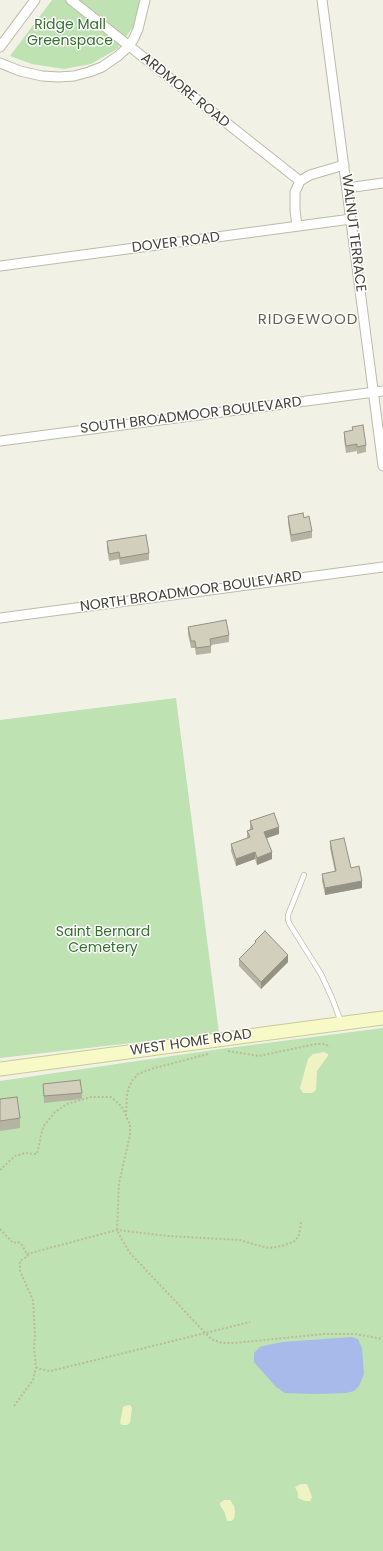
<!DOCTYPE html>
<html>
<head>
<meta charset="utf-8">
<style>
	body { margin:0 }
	canvas { display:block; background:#f1f1e6 }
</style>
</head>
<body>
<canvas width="383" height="1551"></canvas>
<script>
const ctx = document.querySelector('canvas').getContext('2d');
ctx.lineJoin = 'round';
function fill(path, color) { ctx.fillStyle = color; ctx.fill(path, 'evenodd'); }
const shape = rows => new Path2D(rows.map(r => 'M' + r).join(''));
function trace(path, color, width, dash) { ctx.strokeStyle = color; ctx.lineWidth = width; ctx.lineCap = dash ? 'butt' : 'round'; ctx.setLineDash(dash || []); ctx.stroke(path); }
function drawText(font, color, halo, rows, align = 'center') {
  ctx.font = font + ' Poppins,sans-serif'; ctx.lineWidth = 3; ctx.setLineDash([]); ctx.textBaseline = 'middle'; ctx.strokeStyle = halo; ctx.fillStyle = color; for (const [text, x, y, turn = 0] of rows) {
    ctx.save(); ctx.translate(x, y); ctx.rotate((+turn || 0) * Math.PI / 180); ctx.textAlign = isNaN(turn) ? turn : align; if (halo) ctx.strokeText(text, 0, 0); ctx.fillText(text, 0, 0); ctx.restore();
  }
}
fill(shape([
	[52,0,141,0,135,24,117,49,91,64,64,69,32,64,10,56],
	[176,698,219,1033,0,1058,0,720],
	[383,1028,383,1551,0,1551,0,1081,220,1049]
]), '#bee2b2');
fill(shape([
	[324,1052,328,1054,328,1056,317,1071,316,1090,312,1093,303,1093,300,1088,308,1059,313,1054],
	[130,1405,132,1408,130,1423,127,1425,122,1425,120,1423,123,1407,125,1406],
	[301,1484,306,1484,308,1486,312,1497,310,1501,305,1501,298,1498,298,1493,295,1487],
	[224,1500,230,1500,234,1506,235,1512,234,1519,231,1521,227,1521,225,1513,220,1505,220,1503]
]), '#eff3c4');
fill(shape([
	[352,1337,358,1339,362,1348,364,1374,359,1386,354,1391,346,1393,315,1394,285,1393,276,1387,254,1362,254,1353,260,1347,267,1345,283,1342]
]), '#a7bae9');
const lane = shape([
	[304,875,288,915,288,919,289,923,321,974,332,998,341,1022]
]);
const street = shape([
	[71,0,300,181],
	[322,0,383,466],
	[0,47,35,0],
	[0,63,20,71,42,76,59,77,74,76,89,72,102,67,118,56,129,46,134,38,138,29,145,0],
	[347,188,383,183],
	[297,226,295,210,295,192,300,181,310,175,344,165],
	[0,266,351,219],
	[0,441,383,391],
	[0,618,383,567]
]);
const secondary = shape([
	[0,1069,383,1018]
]);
trace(lane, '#bcbba9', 6);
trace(street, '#bcbba9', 11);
trace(secondary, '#c8ca97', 15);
trace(shape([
	[228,1051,259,1056,316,1044,325,1044,330,1047],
	[208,1054,151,1069,138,1074,132,1081,129,1087,127,1095,126,1116,130,1125,130,1135,119,1183,117,1230,122,1240,130,1253,211,1339,222,1343,234,1343,324,1334,355,1334,383,1339],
	[0,1170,15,1156,25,1153,37,1154,43,1127,55,1112,67,1104,91,1097,111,1097,121,1106,126,1115],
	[0,1229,13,1243,18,1242,22,1245,28,1256,20,1261,20,1271,33,1300,35,1335,34,1348,36,1367,40,1369,50,1371,67,1367,250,1322],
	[27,1254,117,1230,168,1236,240,1240,256,1245,269,1248,282,1246,295,1241,299,1235,301,1222],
	[14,1406,33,1380,36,1367]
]), '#bcba9c', 2, [2, 2]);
trace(lane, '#fff', 4.5);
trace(street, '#fff', 9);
trace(secondary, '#f7fac7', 13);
fill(shape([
	[352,427,366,445,366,452,357,454,357,451,346,453,344,439,344,432,352,430],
	[288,516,304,518,312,531,312,538,291,542,288,523],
	[107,541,149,553,149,560,120,565,119,559,109,561,107,548],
	[188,627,229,635,229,642,211,645,211,653,196,655,195,648,191,648,188,634],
	[250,821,279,834,267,838,272,859,257,865,255,859,236,866,231,851,231,844,247,838,247,831,250,829],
	[330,841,351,868,362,888,325,895,322,881,322,874,335,872,330,848],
	[255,941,288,962,261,989,239,966,239,959,255,943],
	[43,1084,82,1093,82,1099,44,1103],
	[0,1099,20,1118,20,1128,0,1131]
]), '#b5b3a2');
fill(shape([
	[279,827,279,834,264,839,264,832],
	[255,852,255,859,236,866,236,859],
	[272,852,272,859,257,865,257,858],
	[362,881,362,888,325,895,325,888],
	[288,955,288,962,261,989,261,982]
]), '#939284');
const building = shape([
	[363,425,366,445,357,447,357,444,346,446,344,432,353,430,352,427,363,425],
	[303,513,304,518,309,516,312,531,291,535,288,516,303,513],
	[146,535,149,553,120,558,119,552,109,554,107,541,146,535],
	[226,620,229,635,210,639,211,646,196,648,195,641,191,641,188,627,226,620],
	[274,813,279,827,264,832,272,852,257,858,255,852,236,859,231,844,250,837,247,831,253,829,250,821,274,813],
	[344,838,351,868,359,866,362,881,325,888,322,874,336,871,330,841,344,838],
	[265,931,288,955,261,982,239,959,256,942,255,941,265,931],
	[80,1080,82,1093,44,1096,43,1084,80,1080],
	[17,1097,20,1118,0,1121,0,1099,17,1097]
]);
fill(building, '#d2d0bc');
trace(building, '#939284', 1);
drawText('14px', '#34702e', '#fff', [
	["Ridge Mall",70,25],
	["Greenspace",70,41],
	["Saint Bernard",103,932],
	["Cemetery",103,948]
]);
drawText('14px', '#434236', '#fff', [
	["ARDMORE ROAD",185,91,39],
	["WALNUT TERRACE",353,233,83],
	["DOVER ROAD",176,243,-7],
	["SOUTH BROADMOOR BOULEVARD",191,416,-7],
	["NORTH BROADMOOR BOULEVARD",191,592,-8],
	["WEST HOME ROAD",191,1043,-8]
]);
ctx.letterSpacing = '1px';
drawText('15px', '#65634e', '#fff', [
	["RIDGEWOOD",308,320]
]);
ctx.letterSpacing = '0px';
</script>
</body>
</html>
